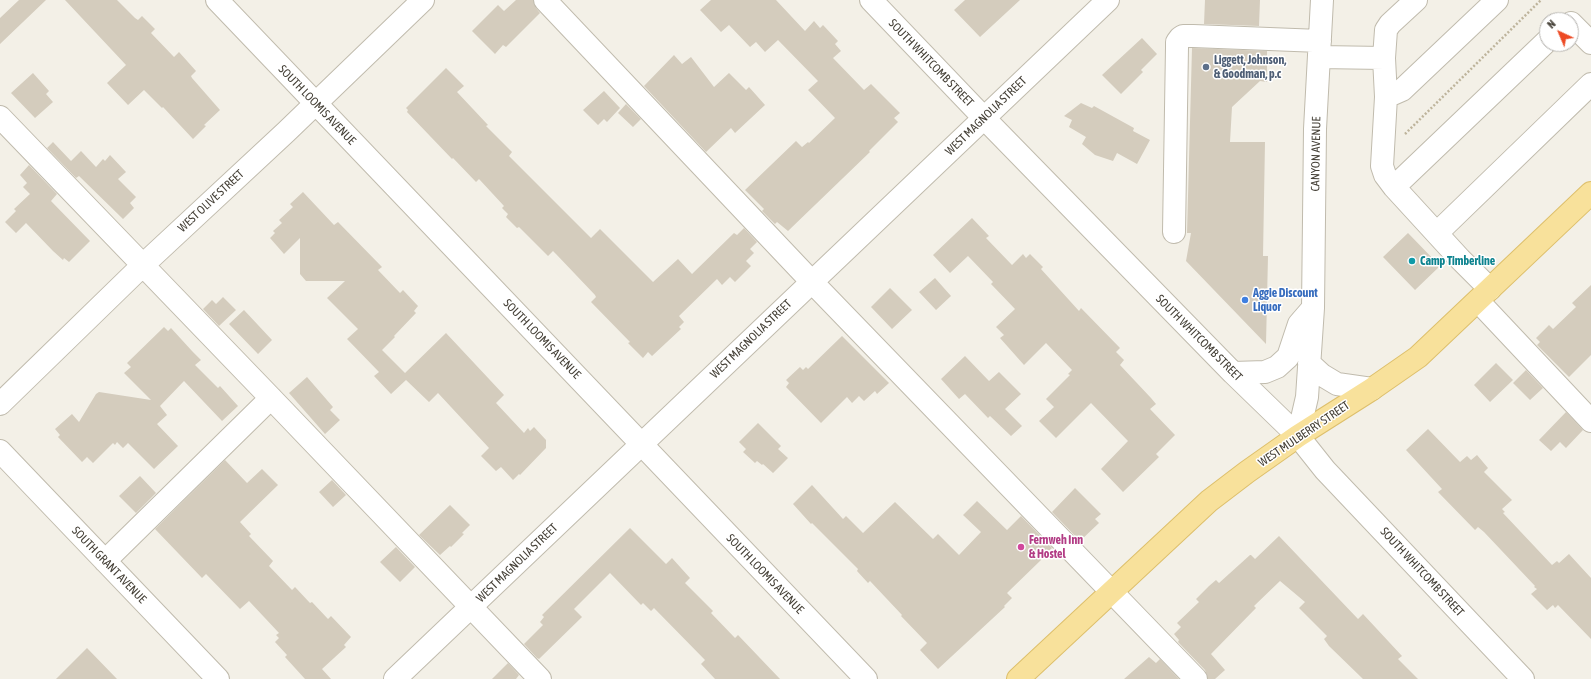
<!DOCTYPE html>
<html>
<head>
<meta charset="utf-8">
<style>
	body { margin:0 }
	#map { position:relative; width:1591px; height:679px; overflow:hidden; background:#f3f0e7; font-family:"Asap Condensed",sans-serif }
	canvas { display:block }
	.north { position:absolute; left:1539px; top:12px; width:40px; height:40px; box-sizing:border-box; background:#fff; border:1px solid #b5b3af; border-radius:50%; rotate:316deg; font-size:11px; font-weight:700; line-height:16px; text-align:center; color:#454037 }
	.north::after { content:''; display:block; margin:auto; width:14px; height:18px; background:#ed4a24; clip-path:polygon(50% 0,100% 100%,50% 72%,0 100%) }
</style>
</head>
<body>
<div id="map">
<canvas width="1591" height="679"></canvas>
<div class="north">N</div>
</div>
<script>
const ctx = document.querySelector('canvas').getContext('2d');
ctx.lineJoin = 'round';
function fill(path, color) { ctx.fillStyle = color; ctx.fill(path, 'evenodd'); }
const shape = rows => new Path2D(rows.map(r => 'M' + r).join(''));
function trace(path, color, width, dash) { ctx.strokeStyle = color; ctx.lineWidth = width; ctx.lineCap = dash ? 'butt' : 'round'; ctx.setLineDash(dash || []); ctx.stroke(path); }
function drawText(font, color, halo, rows, align = 'center') {
  ctx.font = font + ' "Asap Condensed",sans-serif'; ctx.lineWidth = 3; ctx.setLineDash([]); ctx.textBaseline = 'middle'; ctx.strokeStyle = halo; ctx.fillStyle = color; for (const [text, x, y, turn = 0] of rows) {
    ctx.save(); ctx.translate(x, y); ctx.rotate((+turn || 0) * Math.PI / 180); ctx.textAlign = isNaN(turn) ? turn : align; if (halo) ctx.strokeText(text, 0, 0); ctx.fillText(text, 0, 0); ctx.restore();
  }
}
fill(shape([
	[19,0,46,0,0,44,0,18],
	[65,0,117,0,135,18,138,20,142,16,155,29,151,33,174,57,179,52,196,71,191,76,192,78,220,110,204,125,206,126,193,139,163,107,162,108,144,90,128,105,107,83,126,65],
	[516,0,533,0,536,8,540,13,506,47,503,45,495,54,472,31,498,5,504,11],
	[711,0,776,0,805,31,814,21,820,28,823,25,838,41,835,44,841,51,833,58,864,90,871,84,900,113,894,118,898,122,869,151,870,152,788,231,777,222,775,224,762,211,764,209,745,190,796,141,802,147,808,142,809,143,835,118,808,90,818,81,778,40,765,52,756,42,750,47,729,25,721,32,700,10],
	[965,0,1020,0,980,37,954,10],
	[1205,0,1260,0,1259,26,1204,24],
	[1142,38,1157,54,1141,70,1143,72,1121,94,1102,75],
	[1192,48,1267,51,1267,82,1260,81,1232,107,1230,142,1265,142,1263,256,1268,256,1266,344,1186,261,1191,233,1187,233],
	[674,55,682,64,691,57,714,87,729,73,746,90,749,87,765,105,735,133,731,128,706,152,644,86],
	[446,68,464,86,457,92,488,125,486,126,512,152,509,156,591,238,600,229,653,282,678,259,692,274,734,233,737,235,744,228,757,242,750,249,754,253,746,261,751,266,735,282,730,277,722,285,717,279,679,316,684,322,679,327,681,329,652,356,648,352,643,358,628,343,630,342,591,302,596,297,595,295,556,254,553,251,548,256,519,227,517,228,506,217,508,214,502,208,504,206,479,179,476,182,453,158,452,159,407,112,408,110,406,108],
	[33,73,49,91,46,94,53,102,35,118,11,93],
	[604,91,620,108,607,122,604,119,598,125,583,110],
	[1081,103,1092,108,1094,106,1134,128,1133,131,1150,140,1137,164,1117,153,1113,161,1095,155,1082,144,1086,137,1069,127,1072,120,1064,116],
	[626,104,641,119,633,127,618,113],
	[53,142,71,161,81,151,96,167,103,159,105,161,110,155,126,172,118,179,136,197,130,203,134,208,123,219,79,176,76,178,47,148],
	[29,165,57,194,51,201,90,241,69,262,64,258,63,260,53,251,26,223,16,233,5,222,16,211,14,209,30,194,23,187,27,183,20,175],
	[303,192,334,225,338,222,382,267,378,270,400,293,403,290,418,306,414,311,416,313,394,336,395,337,382,350,405,373,446,333,504,395,496,403,524,433,528,428,530,431,534,427,546,440,546,448,520,475,519,474,513,480,501,467,496,471,481,456,489,448,438,393,429,402,406,380,391,394,374,376,379,372,347,339,358,329,327,298,345,281,306,281,300,274,300,238,284,254,270,238,275,233,273,231,282,223,279,220,293,207,290,204],
	[972,218,989,236,986,238,1012,265,1023,254,1026,258,1030,254,1043,267,1041,269,1079,311,1081,308,1120,348,1116,352,1124,360,1120,365,1151,398,1156,404,1150,409,1175,435,1156,454,1159,457,1123,492,1101,469,1128,441,1091,403,1056,438,1039,421,1054,407,1046,399,1070,375,1068,374,1072,370,1046,343,1024,365,1000,338,1004,335,996,327,1015,309,991,284,993,282,968,256,950,273,933,255],
	[1408,233,1440,266,1415,290,1383,257],
	[935,278,951,296,936,310,919,292],
	[1591,285,1591,355,1569,377,1537,345,1540,342,1536,338,1549,325,1553,329,1576,307,1572,303],
	[890,288,912,310,892,329,871,307],
	[223,297,236,310,219,326,203,309,212,300,216,304],
	[244,310,272,340,258,354,229,324],
	[164,327,168,331,171,328,192,351,201,360,195,365,218,388,220,386,238,406,222,421,184,381,160,406,167,415,157,424,178,446,154,469,128,443,123,448,117,442,115,445,113,443,93,463,87,457,82,462,58,437,60,435,55,429,72,414,79,422,96,394,99,392,151,400,124,373,131,367,127,363],
	[842,336,889,383,877,394,875,391,864,401,859,396,852,403,847,397,821,423,786,387,789,383,786,380,800,367,803,370,806,367,808,369],
	[965,356,989,381,999,372,1021,394,1005,409,1022,426,1011,436,990,416,988,418,965,394,959,399,941,379],
	[1496,363,1513,380,1490,402,1474,385],
	[1526,370,1543,388,1530,400,1513,383],
	[307,377,333,407,330,410,340,420,325,434,289,393],
	[1566,412,1583,430,1566,448,1560,442,1551,451,1539,440],
	[758,423,781,446,778,449,788,458,773,473,763,464,762,465,757,461,755,463,743,452,746,449,739,442],
	[1428,429,1460,462,1467,456,1471,460,1477,455,1488,468,1484,472,1512,500,1502,509,1505,512,1503,513,1552,565,1557,561,1559,563,1569,554,1591,578,1591,639,1558,605,1555,608,1553,605,1547,610,1531,594,1537,589,1534,587,1535,586,1484,532,1478,527,1475,530,1438,492,1442,489,1406,450],
	[225,460,247,483,262,469,278,485,240,522,251,534,249,536,273,561,269,566,292,590,295,587,310,603,312,602,328,619,331,616,351,637,344,645,346,647,322,669,331,679,305,679,285,657,287,655,275,642,279,638,276,635,279,633,249,601,240,609,206,574,202,578,155,529],
	[140,476,156,493,136,513,119,496],
	[332,480,346,495,333,507,319,492],
	[812,485,843,519,846,516,863,533,895,502,933,539,938,534,959,555,981,532,963,515,977,501,1007,530,1021,516,1052,548,1040,559,1041,560,1007,593,1012,598,1004,606,1005,607,938,669,920,650,927,643,901,616,902,615,870,581,868,583,857,571,858,569,812,523,811,524,793,504],
	[1075,488,1101,514,1095,519,1099,523,1080,541,1052,512],
	[450,505,470,525,462,533,464,534,451,547,450,546,440,555,419,535],
	[630,528,666,564,672,558,690,578,685,583,713,611,711,613,735,638,738,635,780,679,715,679,701,664,705,660,654,608,651,611,643,603,641,605,610,573,574,609,582,617,539,659,537,658,524,644,543,625,540,622,544,617,542,615],
	[1279,536,1358,619,1363,614,1402,656,1398,659,1418,679,1363,679,1329,646,1324,639,1327,636,1299,608,1305,602,1280,581,1254,606,1256,608,1211,654,1225,670,1215,679,1208,679,1205,670,1178,642,1179,640,1174,634,1181,627,1177,623,1199,602,1196,599,1209,586,1216,580,1219,583,1250,555,1251,555,1255,559],
	[396,547,415,567,400,582,380,562],
	[87,648,117,679,56,679],
	[1149,657,1156,663,1160,659,1179,679,1124,679],
	[508,663,519,675,516,679,492,679]
]), '#d4ccbd');
const minor = shape([
	[217,0,866,679],
	[545,0,812,282,1196,679],
	[871,0,983,117,1233,373,1298,436,1325,470,1523,679],
	[1416,0,1390,24,1386,30,1384,58,1386,97,1382,166,1385,175,1394,187,1460,259,1490,289],
	[1571,23,1591,43],
	[1319,57,1384,58],
	[1386,97,1402,90,1497,0],
	[0,117,271,398,540,679],
	[1394,187,1547,41],
	[1174,232,1177,47,1177,42,1180,38,1183,36,1193,36,1320,41],
	[1437,233,1591,84],
	[1478,301,1591,421],
	[1309,363,1322,375,1337,384,1372,389],
	[1233,373,1265,372,1277,367,1288,357,1299,324,1312,309],
	[0,404,143,265,286,132,423,0],
	[1298,436,1307,397,1313,308,1315,129,1322,0],
	[0,451,218,679],
	[105,561,271,398],
	[395,679,1108,0]
]);
const major = shape([
	[1018,679,1209,501,1247,472,1298,436,1372,389,1418,357,1591,193]
]);
trace(minor, '#c0bbad', 24);
trace(major, '#ddbf6b', 24);
trace(shape([
	[1405,134,1541,0]
]), '#beb49c', 2.5, [2, 2]);
trace(minor, '#fff', 22);
trace(major, '#f8e19b', 22);
for (const [x, y, r, color] of [
	[1206,67,4,"#5c6f8a"],
	[1412,261,4,"#0f9aa8"],
	[1245,300,4,"#3f7fe0"],
	[1021,547,4,"#d1479c"]
]) { const dot = new Path2D(); dot.arc(x, y, r, 0, 2 * Math.PI); ctx.fillStyle = color; ctx.fill(dot); trace(dot, '#fff', 1.5); }
drawText('bold 12px', '#4e5e75', '#fff', [
	["Liggett, Johnson,",1214,60],
	["& Goodman, p.c",1214,74]
], 'left');
drawText('12px', '#454037', '#fff', [
	["SOUTH WHITCOMB STREET",931,63,46],
	["SOUTH LOOMIS AVENUE",317,105,46],
	["WEST MAGNOLIA STREET",986,116,-44],
	["CANYON AVENUE",1316,154,-89],
	["WEST OLIVE STREET",211,201,-43],
	["SOUTH WHITCOMB STREET",1199,338,45],
	["SOUTH LOOMIS AVENUE",542,339,46],
	["WEST MAGNOLIA STREET",751,339,-44],
	["WEST MULBERRY STREET",1304,434,-34],
	["WEST MAGNOLIA STREET",517,563,-44],
	["SOUTH GRANT AVENUE",109,565,46],
	["SOUTH WHITCOMB STREET",1422,572,47],
	["SOUTH LOOMIS AVENUE",765,574,46]
]);
drawText('bold 12px', '#0d838f', '#fff', [
	["Camp Timberline",1420,261]
], 'left');
drawText('bold 12px', '#366cbe', '#fff', [
	["Aggie Discount",1253,293],
	["Liquor",1253,307]
], 'left');
drawText('bold 12px', '#b23c85', '#fff', [
	["Fernweh Inn",1029,540],
	["& Hostel",1029,554]
], 'left');
</script>
</body>
</html>
